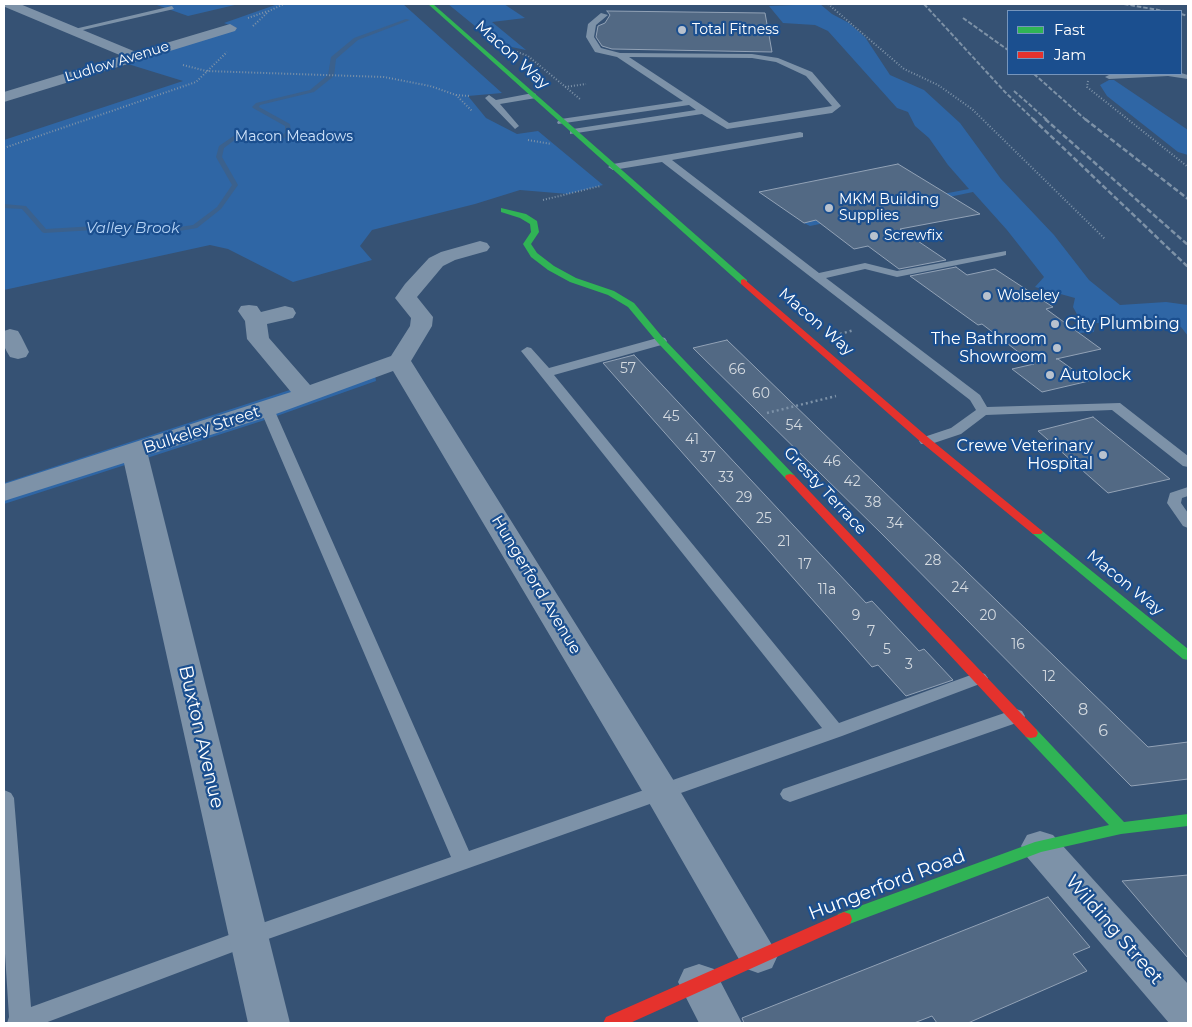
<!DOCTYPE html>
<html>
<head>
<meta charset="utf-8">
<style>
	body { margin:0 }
	#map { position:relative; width:1192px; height:1027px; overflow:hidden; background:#365274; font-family:Montserrat,sans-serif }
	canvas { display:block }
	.frame { position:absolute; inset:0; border:5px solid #fff; pointer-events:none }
	.legend { position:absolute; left:1007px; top:10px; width:175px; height:65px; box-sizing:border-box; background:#1b4f8f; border:1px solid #7695bc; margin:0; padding:6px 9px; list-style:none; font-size:15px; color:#fff }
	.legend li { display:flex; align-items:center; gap:10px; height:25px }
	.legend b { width:25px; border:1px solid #7695bc }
</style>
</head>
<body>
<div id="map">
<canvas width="1192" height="1027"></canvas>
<div class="frame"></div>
<ul class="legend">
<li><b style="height:6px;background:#30b455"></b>Fast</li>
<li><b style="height:6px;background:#e5322d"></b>Jam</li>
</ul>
</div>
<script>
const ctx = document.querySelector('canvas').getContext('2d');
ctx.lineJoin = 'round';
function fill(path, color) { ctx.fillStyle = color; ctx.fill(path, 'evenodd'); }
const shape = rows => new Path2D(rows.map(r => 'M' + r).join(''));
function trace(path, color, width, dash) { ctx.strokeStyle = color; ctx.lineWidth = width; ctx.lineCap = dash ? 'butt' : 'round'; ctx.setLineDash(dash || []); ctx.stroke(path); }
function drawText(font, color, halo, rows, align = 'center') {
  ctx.font = font + ' Montserrat,sans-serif'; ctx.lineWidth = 4.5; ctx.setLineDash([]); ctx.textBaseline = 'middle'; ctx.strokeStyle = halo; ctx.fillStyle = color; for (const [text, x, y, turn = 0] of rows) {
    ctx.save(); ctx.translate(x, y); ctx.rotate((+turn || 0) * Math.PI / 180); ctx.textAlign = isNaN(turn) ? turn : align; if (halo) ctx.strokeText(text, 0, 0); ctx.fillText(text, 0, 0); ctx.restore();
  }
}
fill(shape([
	[154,4,239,4,188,16],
	[278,4,403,4,502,93,468,96,486,118,517,134,538,131,603,185,568,194,520,190,475,204,372,230,360,246,372,260,293,282,228,249,210,245,4,290,4,140,183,81,128,64,237,28,224,23],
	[448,4,504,4,525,18,492,22,526,50,497,44],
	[820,4,832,14,849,23,865,37,890,75,924,90,960,123,1001,179,1054,235,1089,280,1120,305,1166,302,1188,305,1188,336,1181,327,1160,322,1095,323,1094,332,1079,333,1079,318,1073,307,1075,298,1035,287,1044,277,1007,230,973,192,810,226,804,223,823,217,969,189,948,165,929,138,915,126,908,112,897,108,828,31,815,25,783,23,769,6],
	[1109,80,1114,80,1188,130,1188,155,1178,152,1107,96,1100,85],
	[374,370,376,381,271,418,4,504,4,483,299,387,306,394]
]), '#2f66a5');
fill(shape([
	[406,19,410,20,358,40,336,59,334,76,314,92,260,105,259,107,290,124,291,134,278,142,236,139,224,148,222,157,238,185,221,209,197,228,173,232,129,228,44,233,42,232,22,209,4,208,4,204,26,206,46,229,129,224,173,228,193,225,217,207,232,185,216,157,219,146,235,135,277,138,285,133,285,126,253,108,252,107,256,103,310,90,328,75,331,57,354,38,406,19]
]), '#3b618d');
const building = shape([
	[607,11,765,13,772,52,612,49,602,46,596,37,598,26,605,23,610,15,607,11],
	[898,164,980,214,900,229,946,260,899,269,868,246,854,249,816,220,804,223,759,192,898,164],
	[956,267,967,275,995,269,1053,307,1046,309,1101,349,1056,359,1058,359,1089,381,1042,392,1012,369,1034,364,982,324,978,325,910,276,956,267],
	[727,340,1148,747,1188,742,1188,779,1131,786,882,534,693,348,727,340],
	[634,355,866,603,872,601,919,651,924,649,953,680,906,696,878,665,872,667,603,363,634,355],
	[1093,417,1170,479,1108,493,1038,431,1093,417],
	[1188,875,1188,958,1122,881,1188,875],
	[1048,897,1090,947,1073,954,1087,971,968,1023,937,1023,932,1016,914,1023,744,1023,742,1018,1048,897]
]);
fill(building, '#526984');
trace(building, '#92a2b6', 1);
trace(shape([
	[828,4,904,69,938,85,972,109,1105,239],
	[248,18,268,11],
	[253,26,269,11,284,4],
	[517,52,528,56,580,99],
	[183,65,206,71,384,77,430,86,456,95,472,111],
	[1088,81,1087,87,1188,167],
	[565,87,586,84],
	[456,95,470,96],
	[528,140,551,144],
	[4,148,196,82,227,52],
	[543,200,600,186]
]), '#7d92a8', 2, [1, 2]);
trace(shape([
	[840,334,854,330],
	[767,413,836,396]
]), '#7d92a8', 2.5, [2, 3]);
fill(shape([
	[172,6,174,9,70,33,66,31,172,6],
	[601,13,608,15,596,25,594,37,601,48,620,53,752,54,778,58,812,72,841,106,832,113,727,129,702,114,570,134,570,130,573,129,696,110,689,105,558,124,557,122,561,119,683,101,617,57,595,52,586,37,588,24,601,13],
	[629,57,752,58,776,62,806,76,832,106,729,123,629,57],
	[1181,73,1188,75,1188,79,1168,76,1109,79,1105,77,1109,75,1125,74,1181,73],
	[533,93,536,94,536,98,500,104,519,126,515,129,485,98,489,95,496,100,533,93],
	[800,132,803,133,803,137,672,160,819,273,865,263,897,271,1006,251,1006,255,1002,256,897,277,865,269,826,278,980,395,987,407,1120,403,1188,456,1188,467,1183,466,1112,410,986,415,961,434,931,444,921,444,919,441,921,438,951,428,976,410,970,400,662,162,613,170,608,167,613,164,800,132],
	[661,337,665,338,667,341,665,344,554,375,839,723,979,672,985,674,988,678,985,682,842,736,254,944,45,1023,7,1023,9,1017,4,938,4,790,11,793,14,798,31,1007,248,928,451,857,260,409,262,406,267,405,274,409,469,851,822,728,521,351,527,347,531,348,549,368,661,337],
	[1188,487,1188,496,1182,498,1181,503,1188,513,1188,528,1183,526,1167,503,1170,493,1188,487],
	[1016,709,1022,711,1025,716,1022,721,790,802,783,799,780,794,783,789,1016,709]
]), '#7d92a8');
fill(shape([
	[4,4,20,4,136,52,230,24,237,28,235,31,4,102,4,92,122,56,5,7,4,4],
	[480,241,487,243,490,247,487,251,455,260,443,266,417,297,433,317,432,326,411,361,674,781,778,955,772,968,758,973,744,968,648,801,393,371,276,414,148,455,290,1023,248,1023,124,463,4,501,4,484,291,392,247,339,245,321,238,311,241,306,249,305,257,306,261,312,285,306,293,308,296,313,293,318,267,324,269,338,310,385,391,356,410,326,411,318,395,298,405,284,429,258,441,252,480,241],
	[10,329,18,331,21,336,29,352,26,357,18,359,10,357,7,352,4,346,4,331,10,329],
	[1040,831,1053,835,1188,984,1188,1023,1169,1023,1027,857,1021,846,1027,835,1040,831],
	[699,964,714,969,742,1023,699,1023,678,982,684,969,699,964]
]), '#7d92a8');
fill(shape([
	[428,4,433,4,747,280,747,284,741,284,428,4],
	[501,208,526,214,537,221,539,232,531,244,537,253,554,266,576,278,614,291,634,303,664,339,794,475,795,477,794,479,786,479,658,343,628,307,608,295,570,282,548,270,531,257,523,244,531,232,530,224,520,218,501,212,501,208],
	[1037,528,1041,530,1188,649,1188,660,1183,659,1033,534,1031,532,1033,530,1037,528],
	[1031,728,1036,729,1124,822,1188,814,1188,826,1121,834,1041,852,844,926,838,924,836,919,838,914,1035,842,1109,825,1026,737,1024,733,1026,729,1031,728]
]), '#30b455');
fill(shape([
	[744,279,930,439,1041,530,1043,532,1041,534,1033,534,922,443,741,284,741,280,744,279],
	[790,474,794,475,1036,729,1038,733,1036,737,1031,738,1026,737,786,479,785,477,786,475,790,474],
	[844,912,850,914,852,919,850,924,630,1023,603,1023,606,1017,844,912]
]), '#e5322d');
trace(shape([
	[924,4,1005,92,1034,120],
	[1124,4,1164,11],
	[1181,14,1188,16],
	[963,18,1008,50],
	[1034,74,1086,120],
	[1014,91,1047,120]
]), '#7e92a7', 2, [4.5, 2]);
trace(shape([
	[1033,119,1188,267],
	[1045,119,1188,245],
	[1085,119,1188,199]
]), '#7e92a7', 2.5, [5.5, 2.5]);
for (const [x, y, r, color] of [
	[682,30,5,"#b9c2ce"],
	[829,208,5,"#b9c2ce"],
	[874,236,5,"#b9c2ce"],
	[987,296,5,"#b9c2ce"],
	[1055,324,5,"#b9c2ce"],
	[1057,348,5,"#b9c2ce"],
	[1050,375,5,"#b9c2ce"],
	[1103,455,5,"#b9c2ce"]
]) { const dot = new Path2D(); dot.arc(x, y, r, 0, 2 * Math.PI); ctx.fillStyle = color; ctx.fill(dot); trace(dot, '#1b4f8f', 2); }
drawText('14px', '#fff', '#1b4f8f', [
	["Total Fitness",692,30],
	["MKM Building",839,200],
	["Supplies",839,216],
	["Screwfix",884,236],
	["Wolseley",997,296]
], 'left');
drawText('14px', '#fff', '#1b4f8f', [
	["Ludlow Avenue",117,62,-17]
]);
drawText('14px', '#cfe3fa', '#1b4f8f', [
	["Macon Meadows",294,137]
]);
drawText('14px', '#d4dae0', null, [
	["57",628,369],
	["66",737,370],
	["60",761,394],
	["45",671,417],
	["54",794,426],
	["41",692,440],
	["37",708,458],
	["46",832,462],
	["33",726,478],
	["42",852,482],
	["29",744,498],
	["38",873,503],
	["25",764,519],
	["34",895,524],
	["21",784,542],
	["28",933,561],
	["17",805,565],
	["24",960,588],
	["11a",827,590],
	["9",856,616],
	["20",988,616],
	["7",871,632],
	["16",1018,645],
	["5",887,650],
	["3",909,665],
	["12",1049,677]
]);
drawText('italic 15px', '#b5d3f5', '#1b4f8f', [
	["Valley Brook",133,229]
]);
drawText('16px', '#fff', '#1b4f8f', [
	["Macon Way",512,55,42],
	["Macon Way",816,322,41],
	["Bulkeley Street",202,430,-18],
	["Gresty Terrace",825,491,47],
	["Macon Way",1125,583,39],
	["Hungerford Avenue",536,585,59]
]);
drawText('16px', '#fff', '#1b4f8f', [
	["City Plumbing",1065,324],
	["The Bathroom",1047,339,"right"],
	["Showroom",1047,357,"right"],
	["Autolock",1060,375],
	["Crewe Veterinary",1093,446,"right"],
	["Hospital",1093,464,"right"]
], 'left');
drawText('16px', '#d4dae0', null, [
	["8",1083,710],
	["6",1103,731]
]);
drawText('19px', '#fff', '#1b4f8f', [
	["Buxton Avenue",201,737,77],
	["Hungerford Road",887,885,-21],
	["Wilding Street",1114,930,49]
]);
</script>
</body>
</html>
